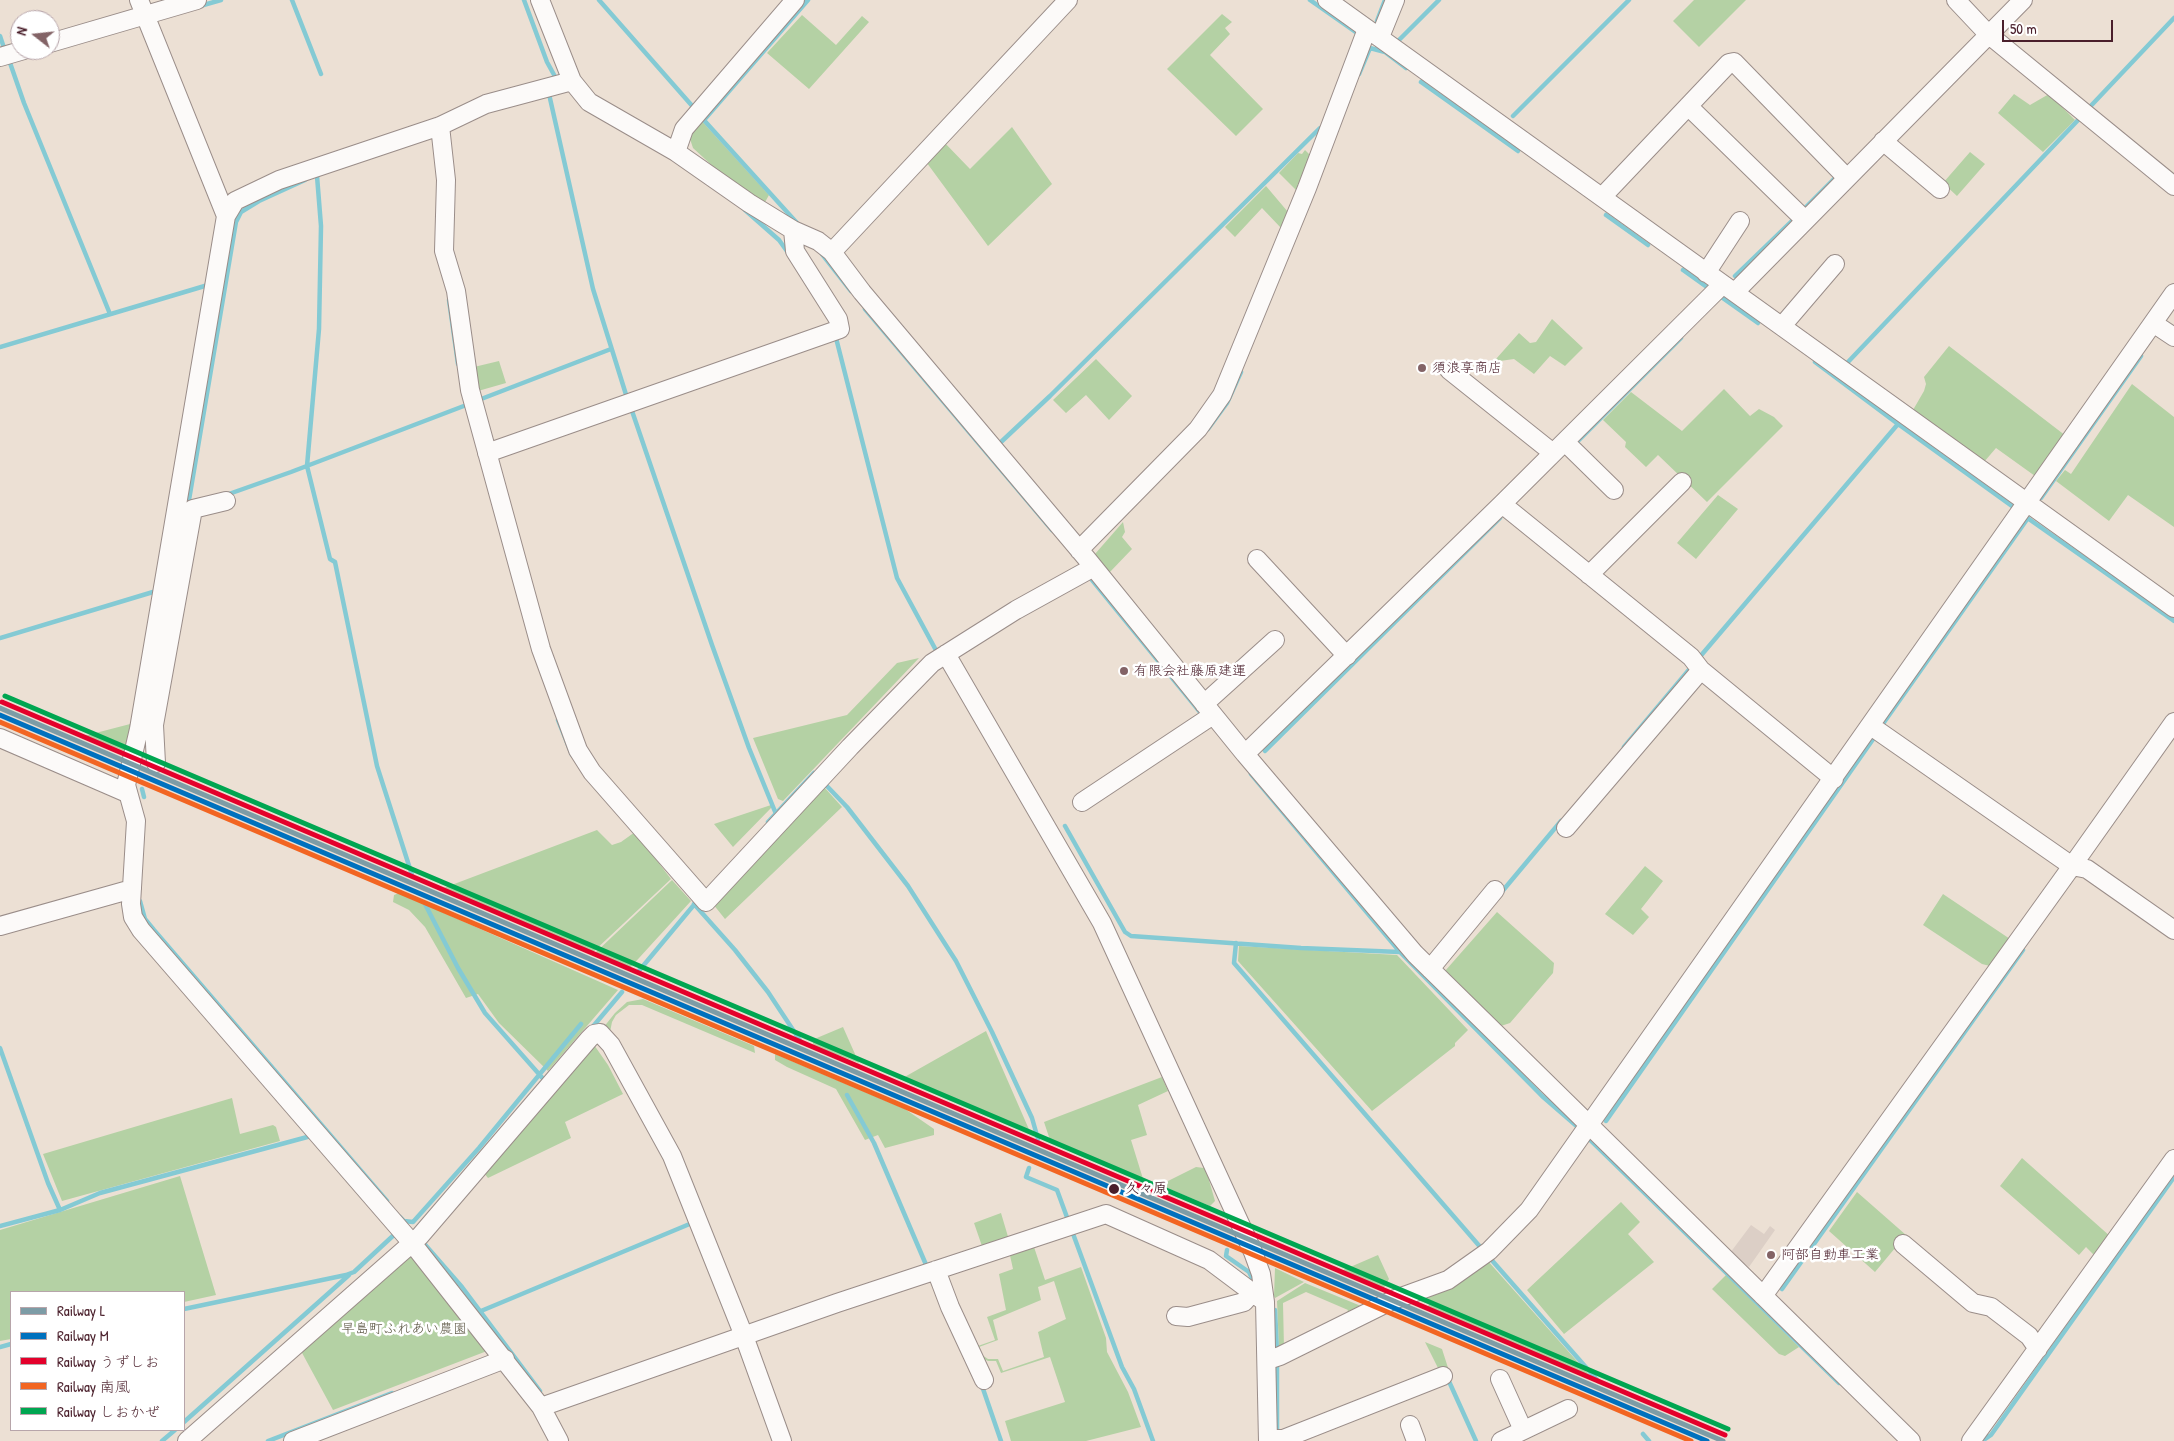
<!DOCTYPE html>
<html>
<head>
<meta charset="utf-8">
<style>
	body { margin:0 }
	#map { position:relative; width:2174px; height:1441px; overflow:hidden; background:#ece0d4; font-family:"Patrick Hand","Klee One",sans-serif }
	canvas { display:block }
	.legend { position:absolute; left:10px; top:1291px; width:175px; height:140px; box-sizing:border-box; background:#fff; border:1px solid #b7a5aa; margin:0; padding:6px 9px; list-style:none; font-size:15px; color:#4a1f2b }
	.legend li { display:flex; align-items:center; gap:10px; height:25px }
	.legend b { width:25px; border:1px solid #b7a5aa }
	.north { position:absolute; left:10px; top:10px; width:50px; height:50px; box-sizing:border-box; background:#fff; border:1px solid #b7a5aa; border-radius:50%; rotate:286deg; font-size:14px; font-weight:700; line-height:20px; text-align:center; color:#4a1f2b }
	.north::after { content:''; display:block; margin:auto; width:18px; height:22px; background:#836366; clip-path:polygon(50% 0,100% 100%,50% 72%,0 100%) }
	.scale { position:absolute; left:2002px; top:20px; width:111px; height:22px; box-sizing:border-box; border:2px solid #4a1f2b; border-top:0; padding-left:6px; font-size:15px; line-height:18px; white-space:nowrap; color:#4a1f2b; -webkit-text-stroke:4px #fff; paint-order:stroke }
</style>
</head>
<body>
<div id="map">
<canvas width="2174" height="1441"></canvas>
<ul class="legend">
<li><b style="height:6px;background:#7d9ca6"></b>Railway L</li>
<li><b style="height:6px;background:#0071be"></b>Railway M</li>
<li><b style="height:6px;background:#e4002b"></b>Railway うずしお</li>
<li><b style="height:6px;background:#f26522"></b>Railway 南風</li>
<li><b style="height:6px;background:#00a651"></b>Railway しおかぜ</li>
</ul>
<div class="north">N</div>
<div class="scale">50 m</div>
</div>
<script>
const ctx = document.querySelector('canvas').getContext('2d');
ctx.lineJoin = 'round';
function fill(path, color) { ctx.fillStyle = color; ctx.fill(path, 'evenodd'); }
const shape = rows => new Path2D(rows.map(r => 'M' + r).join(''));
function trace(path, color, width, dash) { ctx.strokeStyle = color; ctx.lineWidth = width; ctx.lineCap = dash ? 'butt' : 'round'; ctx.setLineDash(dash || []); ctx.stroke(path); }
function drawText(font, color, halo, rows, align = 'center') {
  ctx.font = font + ' "Patrick Hand","Klee One",sans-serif'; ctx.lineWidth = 5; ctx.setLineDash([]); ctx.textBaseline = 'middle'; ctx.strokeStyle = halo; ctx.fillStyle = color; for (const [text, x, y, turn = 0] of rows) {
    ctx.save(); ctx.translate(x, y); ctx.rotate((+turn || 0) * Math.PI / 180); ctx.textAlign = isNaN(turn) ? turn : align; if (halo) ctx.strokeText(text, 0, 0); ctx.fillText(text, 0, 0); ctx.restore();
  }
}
fill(shape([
	[1751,1225,1764,1234,1770,1226,1775,1230,1749,1267,1730,1253]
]), '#dccfc6');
fill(shape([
	[1694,0,1746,0,1699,47,1673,21],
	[1222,14,1232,22,1225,28,1230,34,1210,55,1263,109,1236,136,1167,69],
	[802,15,836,45,862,16,869,22,809,89,767,53],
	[2014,94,2030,105,2049,94,2075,120,2043,152,1998,113],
	[700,119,769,195,764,204,718,171,693,148,690,139,693,129],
	[1012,127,1052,184,988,246,924,159,942,140,970,169],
	[1305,150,1313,158,1299,193,1279,173,1298,153,1302,154],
	[1970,152,1985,164,1957,196,1943,183],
	[1266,186,1288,212,1281,228,1262,208,1235,237,1225,227],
	[1552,319,1583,348,1565,366,1550,356,1534,374,1514,359,1500,361,1496,359,1519,333,1530,343,1536,342],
	[1949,346,2066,436,2035,476,1996,448,1984,462,1913,410,1924,391,1926,384,1924,377],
	[1096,359,1132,396,1109,420,1086,395,1066,413,1053,400],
	[499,361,506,383,478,391,474,367],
	[2132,384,2174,417,2174,527,2128,495,2109,521,2056,481,2065,470,2071,474],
	[1724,389,1750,416,1759,409,1774,417,1783,426,1707,502,1658,455,1646,467,1625,447,1626,442,1603,420,1631,392,1682,431],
	[1718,495,1738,509,1696,559,1677,543],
	[1123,522,1125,532,1122,537,1132,549,1109,573,1096,560,1095,554],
	[919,658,783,801,778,799,753,738,847,715,897,663],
	[134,723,127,752,84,736],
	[824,787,842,807,725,919,713,904],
	[771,805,771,808,733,847,714,824],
	[597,830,612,845,621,842,635,832,671,879,592,953,441,889],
	[1645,866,1663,881,1641,909,1649,917,1633,935,1605,914],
	[672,880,691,901,629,969,594,954],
	[399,893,618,990,548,1071,499,1023,478,994,466,998,425,927,409,910,393,902,394,895],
	[1943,894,2013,941,1990,966,1982,964,1923,925],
	[1497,912,1554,963,1553,973,1510,1023,1501,1026,1445,971],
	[1239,946,1397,955,1468,1030,1455,1043,1455,1046,1372,1111,1238,961],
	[643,999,754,1046,755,1053,642,1005,629,1005,616,1015,612,1022,609,1037,603,1028,615,1013,627,1002],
	[843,1027,859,1063,814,1046,812,1040],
	[986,1031,1031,1134,901,1079],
	[592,1042,608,1065,623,1094,565,1122,571,1138,488,1178,484,1173],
	[775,1054,905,1109,934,1129,934,1135,885,1148,878,1135,865,1140,836,1089,787,1067,775,1060],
	[1162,1077,1168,1091,1138,1105,1147,1135,1131,1140,1144,1182,1051,1143,1044,1122],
	[232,1098,240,1134,273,1125,276,1127,280,1141,62,1201,43,1154],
	[2022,1158,2111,1237,2096,1257,2086,1247,2079,1255,2000,1186],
	[1196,1167,1204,1168,1207,1173,1215,1201,1210,1206,1160,1185],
	[180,1176,216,1295,184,1302,184,1292,11,1292,11,1339,0,1341,0,1230],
	[1857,1192,1906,1235,1875,1272,1829,1231],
	[1621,1202,1640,1222,1628,1234,1654,1262,1564,1334,1527,1290],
	[1001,1213,1009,1240,983,1249,974,1223],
	[1033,1244,1045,1280,1081,1267,1106,1338,1107,1352,1128,1392,1141,1427,1086,1441,1011,1441,1005,1421,1065,1402,1050,1357,1001,1373,996,1361,988,1361,980,1357,975,1347,995,1340,987,1317,1006,1310,999,1274,1013,1269,1009,1251],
	[1054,1281,1066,1319,1038,1332,1044,1357,1003,1371,998,1359,988,1359,982,1355,979,1347,998,1340,993,1320,1041,1300,1038,1287],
	[413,1254,487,1351,333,1410,301,1351],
	[1378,1255,1389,1279,1383,1289,1341,1271],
	[1487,1260,1592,1378,1427,1309,1429,1304,1417,1300,1443,1291,1474,1273],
	[1275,1268,1304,1282,1275,1298,1274,1296],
	[1726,1275,1799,1347,1785,1356,1779,1354,1712,1289],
	[1305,1283,1361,1306,1360,1310,1346,1315,1348,1310,1306,1292,1283,1303,1284,1348,1279,1348,1277,1301],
	[1425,1342,1442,1349,1450,1374,1440,1372]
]), '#b4d1a4');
trace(shape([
	[292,0,321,74],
	[524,0,547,62,558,82],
	[599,0,694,108],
	[1310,0,1357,33],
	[200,6,221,0],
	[1377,21,1385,0],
	[0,36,5,51],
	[1399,40,1439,0],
	[25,57,50,50],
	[9,60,24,103,110,314],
	[1359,74,1370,48,1385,52,1406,68],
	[1421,82,1518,151],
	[549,94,593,289,628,401],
	[2086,111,2174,18],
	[1513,116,1629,0],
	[702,118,797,223],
	[704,120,808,0],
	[317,176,321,226,319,329,307,466,330,559,335,562,377,766,412,875],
	[745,210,779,240,789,254],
	[1802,211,1839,174],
	[1606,215,1648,245],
	[822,254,851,291],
	[1683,270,1711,290],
	[1735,276,1797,216],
	[1717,294,1758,323],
	[449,300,458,364],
	[865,309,1052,530],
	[835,334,897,578,938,654],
	[0,347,208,285],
	[1848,362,2081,117],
	[476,401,611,349],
	[631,408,712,645,749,748,776,814],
	[1898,424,2016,509],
	[1208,429,1227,403,1241,372],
	[1001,442,1050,396,1320,128,1325,129],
	[1573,446,1681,338],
	[226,495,291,472,469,404],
	[2041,498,2141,356],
	[188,506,236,222,241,212,259,201,305,180],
	[2026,517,2174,621],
	[1088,575,1200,712],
	[0,638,153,592],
	[1698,659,1898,424,1815,362],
	[558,720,572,755],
	[1880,728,2028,518],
	[1624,747,1693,665],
	[1265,751,1500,518],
	[1251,774,1400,952,1542,1096,1580,1129],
	[824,783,847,807,908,886,956,961,992,1032,1032,1118,1038,1139],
	[142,789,144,797],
	[768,822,814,773],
	[1065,826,1125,932,1131,936,1301,948,1400,952],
	[1500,894,1561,821],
	[140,901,145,919,154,930,387,1201],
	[425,904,458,968,485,1013,546,1082],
	[694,904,735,950,768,992,801,1042],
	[1236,943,1234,963,1482,1249],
	[638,972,698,900],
	[590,1030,622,992],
	[0,1048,48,1183,60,1210],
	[847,1095,874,1143,927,1267],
	[1606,1121,1876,735],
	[1585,1135,1839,1383],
	[1029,1168,1026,1177,1057,1190,1068,1220],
	[400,1217,404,1221,413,1222,479,1148,581,1024],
	[0,1226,60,1210,100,1193,311,1136],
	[1072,1231,1122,1367,1134,1389,1153,1441],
	[421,1240,462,1287,540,1391],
	[1227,1250,1226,1256,1249,1272,1255,1284],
	[1489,1257,1598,1381],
	[1782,1289,2023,950],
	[184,1309,346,1275,354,1272,396,1233],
	[1272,1310,1275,1310,1277,1352],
	[481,1311,692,1223],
	[0,1347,11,1344],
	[1277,1362,1277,1435],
	[1447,1377,1476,1441],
	[981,1383,1001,1441],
	[184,1422,349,1275],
	[1643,1434,1649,1441],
	[162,1441,175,1430],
	[268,1441,392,1393],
	[1982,1441,1991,1435,2174,1177]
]), '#84cad4', 4.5);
const minor = shape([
	[139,0,226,216],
	[540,0,572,81,589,102,676,152,749,203,793,230,818,241,832,252,862,292,1087,559,1245,754,1415,954,1911,1441],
	[1327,0,2174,608],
	[1956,0,1988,34,2174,186],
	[1380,37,1395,0],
	[50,43,197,0],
	[0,57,24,50],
	[1688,106,1805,220],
	[440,126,446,180,444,251,456,291,470,390,541,649,578,750,592,772,706,902,850,747,932,663,1016,610,1092,568],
	[1883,141,1940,189],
	[676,152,684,129,795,0],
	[1602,197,1729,63,1734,62,1847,178],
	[832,252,1068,0],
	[1706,273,1740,221],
	[1735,292,2023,0],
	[2153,323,2174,337],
	[1782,326,1835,264],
	[1449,370,1553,453],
	[1565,442,1614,490],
	[487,453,840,329,838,319,795,251,793,230],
	[1502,504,1691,657,1701,670,1834,779],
	[1079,550,1198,429,1222,395,1307,188,1367,29],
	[1257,559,1347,656],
	[1589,575,1682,482],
	[946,654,1102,923,1253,1252,1261,1274,1265,1302],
	[1204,704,1275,640],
	[0,738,127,793],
	[1245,754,1502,504,1722,285],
	[156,763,154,725,193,509,226,501],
	[1082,802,1213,715],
	[1566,828,1701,670],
	[2072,866,2174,722],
	[2072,866,2087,869,2174,930],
	[0,926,132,889],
	[1430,969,1495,890],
	[1903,1244,1973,1303,1991,1307,2029,1336,2038,1349],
	[936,1270,950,1307,984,1380],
	[1763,1296,2072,866,1871,726],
	[1176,1316,1188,1317,1244,1302,1253,1292],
	[1268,1360,1280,1356,1393,1300,1448,1280,1489,1251,1529,1210,2174,293],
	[1500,1379,1523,1430],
	[541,1407,837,1303,1106,1214,1209,1260,1265,1302,1268,1441],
	[1410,1425,1416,1441],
	[1268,1439,1283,1439,1443,1376],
	[187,1441,420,1236,589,1039,594,1034,600,1033,611,1045,672,1156,744,1336,782,1441],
	[293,1441,505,1359],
	[559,1441,541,1407,412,1243,141,930,133,917,131,904,136,821,126,785,139,729,226,216,235,201,279,180,440,126,486,104,572,81],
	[1501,1441,1568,1409],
	[1971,1441,2174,1159]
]);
trace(minor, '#9a8d89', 20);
trace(minor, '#fcfaf9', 18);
trace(shape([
	[0,708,1723,1441]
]), '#7d9ca6', 5);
trace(shape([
	[0,715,1707,1441]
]), '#0071be', 5);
trace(shape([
	[2,702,1725,1435]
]), '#e4002b', 5);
trace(shape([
	[0,722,1691,1441]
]), '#f26522', 5);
trace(shape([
	[5,696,1728,1429]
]), '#00a651', 5);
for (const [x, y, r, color] of [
	[1422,368,5,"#836366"],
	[1124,671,5,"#836366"],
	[1114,1189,6,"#4a1f2b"],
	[1771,1255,5,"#836366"]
]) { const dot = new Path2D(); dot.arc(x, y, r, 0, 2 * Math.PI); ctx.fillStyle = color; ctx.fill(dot); trace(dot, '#fff', 2); }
drawText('14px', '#4a1f2b', '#fff', [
	["須浪享商店",1432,368],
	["有限会社藤原建運",1134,671],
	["阿部自動車工業",1781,1255]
], 'left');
drawText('bold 14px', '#4a1f2b', '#fff', [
	["久々原",1125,1189]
], 'left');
drawText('14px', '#5f5947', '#fff', [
	["早島町ふれあい農園",404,1329]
]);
</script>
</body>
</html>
